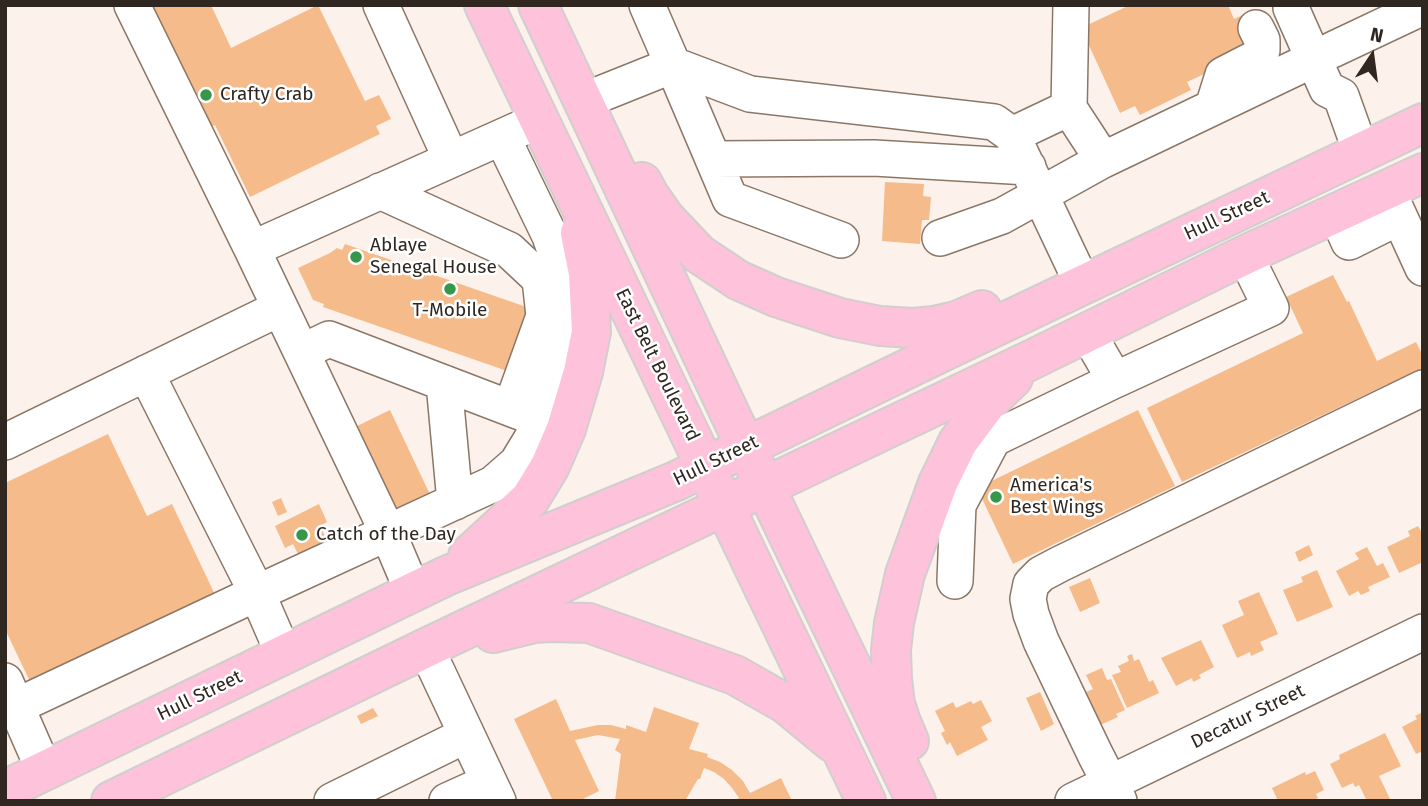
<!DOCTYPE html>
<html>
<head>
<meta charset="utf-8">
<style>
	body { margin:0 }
	#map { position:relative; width:1428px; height:806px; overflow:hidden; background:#fcf2eb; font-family:"Fira Sans",sans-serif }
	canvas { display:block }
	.frame { position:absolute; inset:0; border:7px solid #2f2720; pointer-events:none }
	.north { position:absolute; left:1337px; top:21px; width:70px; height:70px; -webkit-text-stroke:5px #fff; paint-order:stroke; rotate:13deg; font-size:19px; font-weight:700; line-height:28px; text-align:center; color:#2f2720 }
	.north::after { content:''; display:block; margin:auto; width:24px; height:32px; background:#2f2720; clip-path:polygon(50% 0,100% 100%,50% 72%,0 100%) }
</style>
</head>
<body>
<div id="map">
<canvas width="1428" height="806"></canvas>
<div class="frame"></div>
<div class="north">N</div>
</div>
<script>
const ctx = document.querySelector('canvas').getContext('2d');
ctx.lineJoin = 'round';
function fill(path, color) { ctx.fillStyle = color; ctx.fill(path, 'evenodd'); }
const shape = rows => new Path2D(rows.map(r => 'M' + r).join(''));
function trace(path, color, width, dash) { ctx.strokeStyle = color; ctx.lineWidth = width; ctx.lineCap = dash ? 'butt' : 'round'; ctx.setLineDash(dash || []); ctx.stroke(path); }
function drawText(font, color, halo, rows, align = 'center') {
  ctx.font = font + ' "Fira Sans",sans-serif'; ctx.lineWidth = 5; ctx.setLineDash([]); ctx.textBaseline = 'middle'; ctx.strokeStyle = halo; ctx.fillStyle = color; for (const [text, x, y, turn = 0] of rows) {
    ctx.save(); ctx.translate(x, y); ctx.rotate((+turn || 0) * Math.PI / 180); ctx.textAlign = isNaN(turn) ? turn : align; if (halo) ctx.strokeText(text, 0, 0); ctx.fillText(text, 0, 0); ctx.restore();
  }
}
fill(shape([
	[142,5,211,5,231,48,318,5,365,101,379,95,391,119,376,126,380,134,250,197,215,125,205,130],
	[1130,5,1228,5,1234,19,1256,9,1263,24,1250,53,1187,82,1191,90,1140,115,1135,106,1120,113,1081,28],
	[885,182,924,184,923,196,931,197,929,220,922,220,920,244,882,241],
	[345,244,535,310,513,373,323,307,324,304,313,300,298,268,330,253,337,248,342,250],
	[1333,275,1347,302,1349,301,1377,361,1416,342,1423,356,1423,377,1392,392,1388,384,1182,482,1147,408,1303,333,1286,297],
	[390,410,435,505,397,524,351,429],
	[1138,410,1175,486,1013,564,977,488],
	[108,434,147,516,172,504,218,601,33,688,5,629,5,483],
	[281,498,287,512,278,516,272,502],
	[319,504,327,522,320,526,330,546,301,560,293,544,285,548,275,526],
	[1418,526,1423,535,1423,562,1399,573,1387,547,1410,536,1408,531],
	[1309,545,1313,555,1299,562,1295,552],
	[1367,547,1377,566,1383,563,1390,577,1368,587,1370,591,1361,595,1358,591,1349,596,1336,571,1359,559,1355,553],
	[1317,570,1333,607,1297,622,1283,590,1303,582,1301,577],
	[1090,578,1100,603,1080,612,1069,587],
	[1259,592,1278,634,1260,642,1264,650,1251,656,1250,652,1237,658,1222,625,1244,615,1238,601],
	[1201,640,1214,667,1199,675,1201,678,1193,682,1192,678,1176,686,1161,658],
	[1132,654,1134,661,1139,659,1149,682,1153,680,1159,693,1127,708,1112,675,1121,672,1118,666,1129,661,1127,656],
	[1102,668,1107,680,1111,679,1125,710,1116,714,1118,717,1098,726,1079,695,1093,689,1086,675],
	[1040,692,1054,724,1041,731,1026,698],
	[556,699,570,731,598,725,611,725,626,729,626,725,646,732,654,707,699,723,689,749,708,754,707,757,720,762,732,770,743,781,750,793,781,778,792,801,733,801,739,798,732,788,724,779,714,772,704,768,700,779,698,779,685,801,615,801,621,754,615,750,620,739,598,735,575,740,599,791,579,801,553,801,514,719],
	[981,700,992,721,981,727,988,740,957,756,950,742,947,745,941,733,945,731,935,711,953,702,956,708,971,701,973,704],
	[373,708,378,716,361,724,357,716],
	[1423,712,1423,751,1416,754,1402,727,1417,719,1415,716],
	[1385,733,1401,766,1379,776,1391,801,1367,801,1359,785,1355,787,1353,783,1342,788,1330,764,1340,759,1339,755],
	[1315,771,1324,790,1316,794,1318,798,1311,801,1278,801,1272,788,1305,772,1306,775]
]), '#f5bb8b');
const minor = shape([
	[132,5,252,249,388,533,413,592],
	[381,5,451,159],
	[647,5,673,65,750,94,994,122,1012,135,1083,285],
	[1071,5,1069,108,1103,160],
	[1292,5,1291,8,1327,89,1341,96,1361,152],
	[1332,50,1423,7],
	[583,101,673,65,730,199,841,240],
	[1213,107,1223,75,1256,58,1262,50,1262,40,1256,28],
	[1012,135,1069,108],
	[713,159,874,158,1028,167],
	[380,191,509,250,540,279,544,316,511,408],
	[1390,196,1423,268],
	[1336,213,1349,242,1399,217],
	[940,238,1002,216,1103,160,1314,59],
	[252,249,524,127],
	[1087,332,1115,380,1271,308,1245,255],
	[302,352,329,339,533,417],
	[146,373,257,593,284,655],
	[444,383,455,502],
	[5,442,280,308],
	[955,581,958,505,993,439,1115,380],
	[426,648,498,801],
	[5,681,44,770],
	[17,706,257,593,493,484,517,463,531,440,541,420,559,368,565,331,565,280,550,236,502,137],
	[332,801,466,735],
	[447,801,489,782],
	[1073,801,1423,632],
	[1119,801,1095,754,1041,641,1031,614,1028,599,1031,584,1041,574,1060,564,1423,388]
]);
const major = shape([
	[484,5,866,801],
	[538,5,731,416,916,801],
	[642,182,649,195,665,218,699,254,738,280,776,297,840,318,880,326,913,328,934,326,956,321,982,310],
	[468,556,530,499,550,466,566,429,583,372,591,332,588,273,580,233],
	[493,633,534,623,551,622,589,623,735,675,786,704,832,742],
	[909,741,901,722,895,704,892,679,891,650,894,623,905,574,938,483,958,442,987,403,1013,378],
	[5,790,446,576,676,481,946,350,1423,123],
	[111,801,426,648,1031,360,1245,255,1423,173]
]);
trace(minor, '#8b7767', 38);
trace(major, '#d1cfce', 42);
trace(minor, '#fff', 35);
trace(major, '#fec2da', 38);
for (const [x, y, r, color] of [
	[206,95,7,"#36964a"],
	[356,257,7,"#36964a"],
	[450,289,7,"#36964a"],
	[996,497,7,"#36964a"],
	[302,535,7,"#36964a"]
]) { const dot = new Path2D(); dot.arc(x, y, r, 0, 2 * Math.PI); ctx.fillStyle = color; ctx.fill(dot); trace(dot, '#fff', 2.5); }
drawText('19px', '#2f2720', '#fff', [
	["Crafty Crab",220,95],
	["Ablaye",370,246],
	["Senegal House",370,268],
	["T-Mobile",450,311,"center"],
	["America's",1010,486],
	["Best Wings",1010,508],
	["Catch of the Day",316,535]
], 'left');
drawText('19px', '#2f2720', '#fff', [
	["Hull Street",1227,216,-25],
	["East Belt Boulevard",657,365,64],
	["Hull Street",716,461,-26],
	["Hull Street",200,696,-26],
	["Decatur Street",1248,717,-26]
]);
</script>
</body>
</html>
